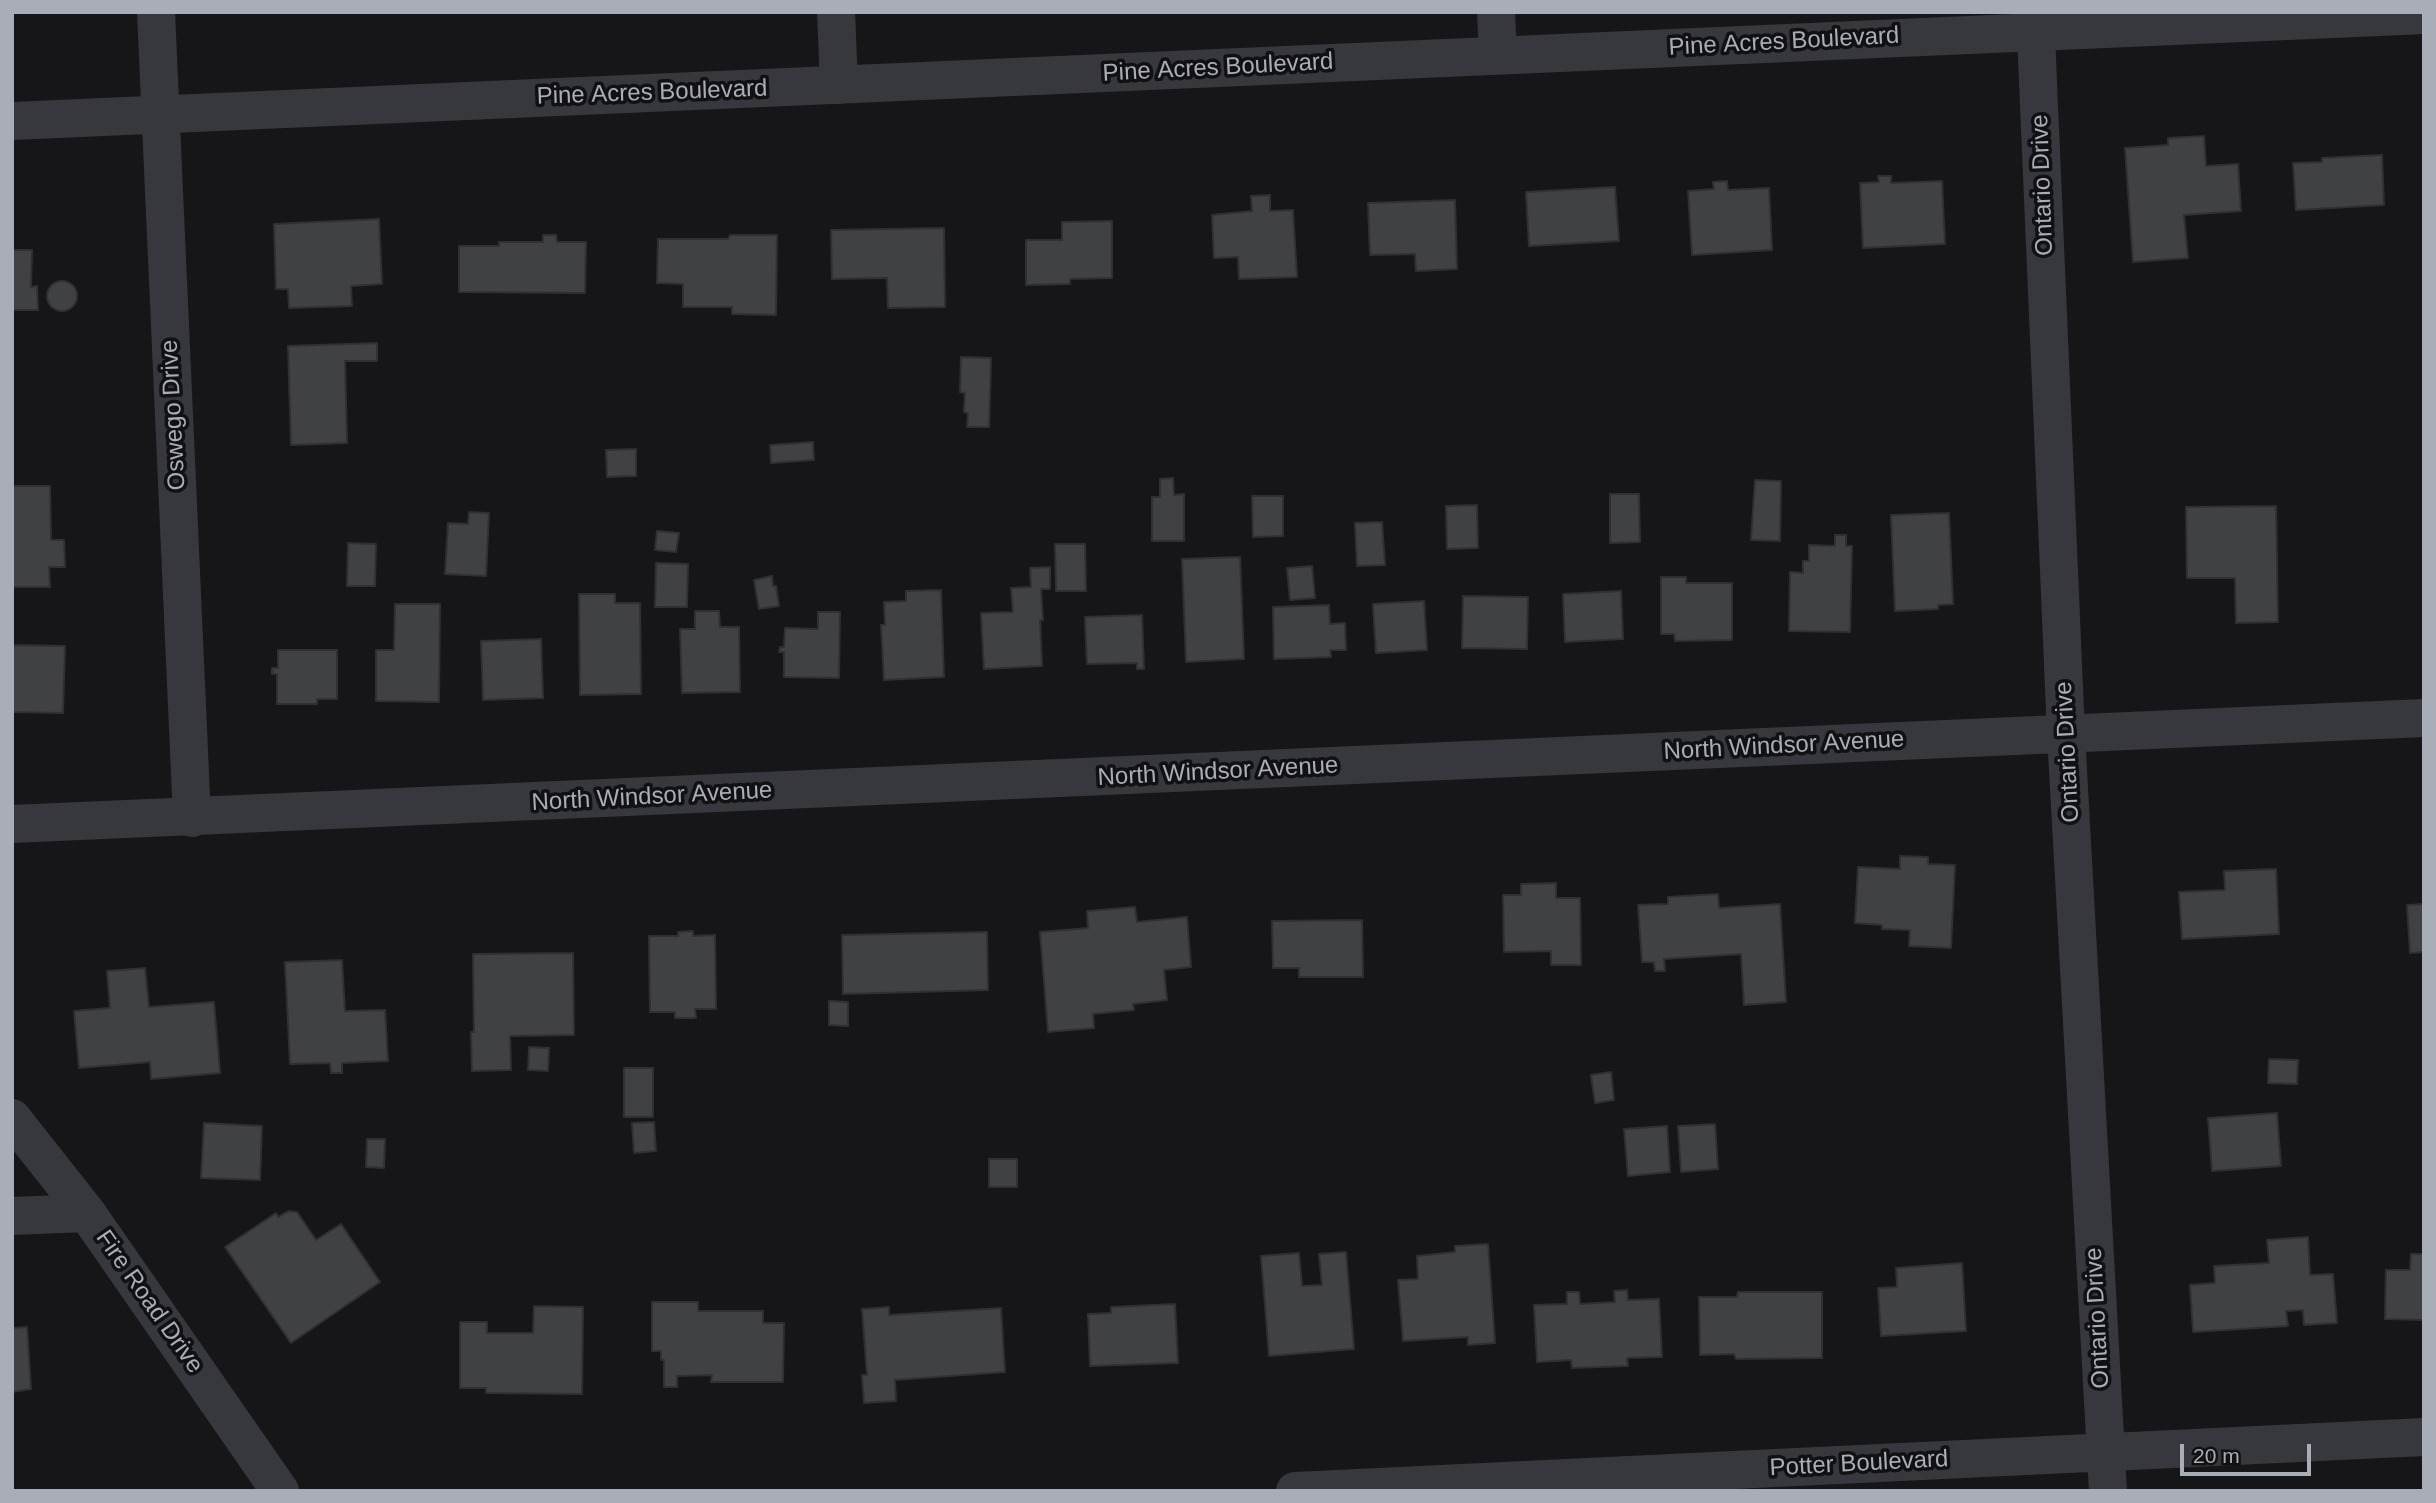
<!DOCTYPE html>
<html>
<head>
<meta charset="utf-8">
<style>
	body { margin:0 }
	#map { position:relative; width:2436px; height:1503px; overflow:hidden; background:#161618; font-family:Arial,sans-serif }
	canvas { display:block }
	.frame { position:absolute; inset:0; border:14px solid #a8adb8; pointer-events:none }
	.scale { position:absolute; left:2180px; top:1444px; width:131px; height:32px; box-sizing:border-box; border:4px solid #a8adb8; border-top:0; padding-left:9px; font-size:21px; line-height:24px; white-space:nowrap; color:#a8adb8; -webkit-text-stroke:5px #111113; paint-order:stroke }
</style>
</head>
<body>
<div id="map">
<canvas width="2436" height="1503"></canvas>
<div class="frame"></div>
<div class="scale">20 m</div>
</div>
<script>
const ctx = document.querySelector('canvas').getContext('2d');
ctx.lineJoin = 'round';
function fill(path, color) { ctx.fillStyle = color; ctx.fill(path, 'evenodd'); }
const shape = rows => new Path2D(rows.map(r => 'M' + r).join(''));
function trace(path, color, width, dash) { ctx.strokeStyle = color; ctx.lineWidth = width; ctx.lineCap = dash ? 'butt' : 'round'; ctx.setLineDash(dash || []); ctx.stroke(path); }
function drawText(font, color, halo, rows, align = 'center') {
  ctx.font = font + ' Arial,sans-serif'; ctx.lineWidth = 7; ctx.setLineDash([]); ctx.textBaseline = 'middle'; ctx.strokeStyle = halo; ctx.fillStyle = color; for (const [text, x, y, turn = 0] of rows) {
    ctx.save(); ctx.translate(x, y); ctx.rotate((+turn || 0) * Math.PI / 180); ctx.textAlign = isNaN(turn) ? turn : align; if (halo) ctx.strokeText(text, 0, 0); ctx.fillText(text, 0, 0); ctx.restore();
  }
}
const building = shape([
	[2204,136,2206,166,2238,164,2241,211,2184,215,2188,258,2133,262,2125,148,2168,145,2168,138,2204,136],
	[2382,155,2384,205,2296,210,2293,163,2322,162,2322,158,2382,155],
	[1878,176,1891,176,1891,183,1942,181,1945,244,1863,248,1860,183,1879,182,1878,176],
	[1727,181,1728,190,1769,188,1772,250,1692,255,1688,191,1714,189,1713,182,1727,181],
	[1615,187,1619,241,1529,246,1526,192,1615,187],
	[1270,195,1270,211,1293,210,1297,277,1239,279,1238,257,1214,258,1212,215,1252,211,1251,196,1270,195],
	[1455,200,1457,269,1416,271,1415,254,1370,255,1368,203,1455,200],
	[379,219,382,284,351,286,352,306,289,308,288,289,276,289,274,224,379,219],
	[1112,221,1112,278,1070,279,1070,284,1026,285,1026,240,1062,240,1062,222,1112,221],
	[944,228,945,307,888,308,887,278,832,279,831,230,944,228],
	[543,235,556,235,557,242,586,242,585,293,459,292,459,246,499,246,499,242,543,242,543,235],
	[730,235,777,235,776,315,732,314,732,307,683,307,683,284,657,283,658,239,728,239,730,235],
	[12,250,32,250,31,287,37,286,38,310,12,310,12,250],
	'47 296a15 15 0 1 1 30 0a15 15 0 1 1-30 0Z',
	[377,343,377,361,345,361,347,443,291,445,288,346,377,343],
	[961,357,991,358,989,427,967,427,968,413,964,412,965,393,960,392,961,357],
	[813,442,814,460,771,463,770,445,813,442],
	[636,449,636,476,607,477,606,450,636,449],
	[1173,478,1174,495,1184,494,1184,541,1152,541,1152,497,1160,497,1160,479,1173,478],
	[1755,480,1781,481,1780,541,1751,540,1755,480],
	[12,486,50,486,51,540,64,540,65,567,49,567,50,587,12,587,12,486],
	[1610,494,1639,494,1640,542,1610,543,1610,494],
	[1252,496,1283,496,1283,536,1253,537,1252,496],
	[1477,505,1478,548,1447,549,1446,506,1477,505],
	[2276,506,2278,622,2236,623,2235,578,2187,578,2186,507,2276,506],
	[469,512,489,513,486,576,445,574,448,523,468,524,469,512],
	[1949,513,1953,604,1938,605,1938,609,1895,611,1891,515,1949,513],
	[1382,522,1385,565,1357,566,1355,523,1382,522],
	[657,531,679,533,676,552,655,550,657,531],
	[1835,535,1846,535,1846,546,1852,546,1850,632,1789,631,1790,572,1803,573,1803,561,1809,561,1809,545,1835,546,1835,535],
	[348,543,376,544,375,586,347,586,348,543],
	[1055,544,1085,544,1086,591,1056,591,1055,544],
	[1240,557,1244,659,1186,662,1182,559,1240,557],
	[656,563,688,564,687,607,655,607,656,563],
	[1312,566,1315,598,1290,600,1287,568,1312,566],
	[1050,567,1050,589,1041,589,1043,620,1040,620,1042,666,984,669,981,613,1013,612,1011,588,1031,587,1030,568,1050,567],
	[772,576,773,586,776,586,779,606,759,609,754,580,772,576],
	[1661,577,1686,577,1686,583,1732,583,1732,640,1675,641,1674,634,1661,634,1661,577],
	[941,590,944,677,884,680,881,625,885,625,884,602,906,601,906,591,941,590],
	[1621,591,1623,639,1565,642,1563,594,1621,591],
	[579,594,615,594,615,603,640,603,641,694,580,695,579,594],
	[1463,596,1528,597,1527,649,1462,648,1463,596],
	[1424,601,1427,650,1376,653,1373,604,1424,601],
	[395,604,440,604,439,702,376,701,376,650,394,650,395,604],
	[1329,605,1330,624,1345,623,1346,650,1330,650,1331,657,1274,659,1273,607,1329,605],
	[695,611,719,611,720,627,739,627,740,692,682,693,680,629,695,629,695,611],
	[818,612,840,612,839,678,784,677,784,652,779,652,780,647,784,647,785,628,818,629,818,612],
	[1142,615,1144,669,1137,669,1137,663,1087,664,1085,617,1142,615],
	[541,639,543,698,483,700,481,641,541,639],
	[12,645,65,646,63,713,12,712,12,645],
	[278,650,337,650,337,699,317,699,317,704,277,704,277,674,272,674,272,668,278,668,278,650],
	[1900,856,1928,857,1928,864,1955,865,1951,948,1909,946,1910,930,1882,929,1882,925,1855,923,1858,867,1900,869,1900,856],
	[2276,869,2279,934,2182,939,2179,892,2225,890,2224,871,2276,869],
	[1556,883,1556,898,1580,898,1581,965,1551,965,1551,951,1504,952,1503,895,1521,895,1521,884,1556,883],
	[1718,894,1719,908,1780,904,1786,1002,1744,1005,1741,954,1664,959,1665,971,1655,971,1654,962,1642,962,1638,905,1668,904,1668,897,1718,894],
	[2424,904,2424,952,2410,953,2407,905,2424,904],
	[1135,907,1137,922,1187,917,1191,967,1164,970,1167,1000,1133,1004,1134,1010,1093,1014,1094,1028,1048,1032,1040,932,1088,928,1087,911,1135,907],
	[1362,920,1363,977,1299,977,1299,968,1273,968,1272,921,1362,920],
	[693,931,693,936,715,935,716,1009,695,1009,696,1018,675,1018,675,1012,650,1012,649,936,678,936,678,932,693,931],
	[987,932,988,990,843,994,842,935,987,932],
	[573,953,574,1035,510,1036,511,1070,472,1071,471,1032,474,1032,473,954,573,953],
	[342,960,345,1011,385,1010,388,1061,342,1063,342,1073,331,1073,330,1063,290,1064,285,962,342,960],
	[145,968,149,1007,214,1002,220,1073,151,1079,150,1062,79,1068,74,1011,110,1008,107,971,145,968],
	[829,1001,848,1002,848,1026,829,1025,829,1001],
	[529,1047,549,1048,548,1071,528,1070,529,1047],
	[2269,1059,2298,1060,2297,1084,2268,1083,2269,1059],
	[624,1068,653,1068,653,1117,624,1117,624,1068],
	[1611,1072,1614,1100,1595,1103,1591,1075,1611,1072],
	[2277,1113,2281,1166,2212,1171,2208,1118,2277,1113],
	[654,1122,656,1151,634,1153,632,1123,654,1122],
	[204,1123,262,1126,260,1180,201,1178,204,1123],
	[1715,1124,1718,1169,1681,1172,1678,1126,1715,1124],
	[1667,1126,1670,1172,1628,1176,1624,1129,1667,1126],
	[367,1139,385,1139,384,1168,366,1167,367,1139],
	[989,1159,1017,1159,1017,1187,989,1187,989,1159],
	[289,1211,297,1212,316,1240,341,1224,380,1282,291,1343,225,1247,276,1213,278,1217,289,1211],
	[2308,1237,2310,1275,2333,1274,2337,1323,2304,1325,2303,1310,2286,1311,2288,1326,2193,1332,2190,1285,2215,1283,2214,1266,2269,1263,2267,1240,2308,1237],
	[1488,1244,1495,1343,1468,1345,1468,1337,1403,1341,1398,1280,1418,1279,1417,1256,1455,1252,1455,1246,1488,1244],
	[1346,1252,1354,1349,1269,1356,1261,1256,1299,1253,1302,1286,1322,1285,1319,1254,1346,1252],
	[2411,1254,2424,1254,2424,1320,2385,1319,2386,1270,2410,1270,2411,1254],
	[1962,1263,1966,1331,1881,1336,1878,1288,1897,1287,1896,1268,1962,1263],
	[1627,1290,1628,1300,1659,1299,1662,1357,1627,1358,1628,1366,1572,1368,1571,1360,1537,1362,1534,1305,1567,1304,1567,1292,1579,1292,1580,1304,1615,1302,1614,1291,1627,1290],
	[1738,1292,1822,1292,1822,1358,1736,1359,1734,1354,1700,1355,1699,1297,1737,1297,1738,1292],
	[652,1302,698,1302,698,1311,763,1311,763,1323,784,1323,783,1382,711,1382,712,1375,677,1376,677,1387,664,1387,664,1360,661,1360,661,1351,652,1351,652,1302],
	[1175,1304,1178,1363,1090,1366,1088,1314,1111,1313,1111,1307,1175,1304],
	[534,1306,583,1307,582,1394,486,1393,486,1388,460,1388,460,1322,487,1322,487,1333,533,1333,534,1306],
	[889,1307,889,1315,1001,1308,1005,1372,895,1380,896,1401,864,1403,862,1375,867,1375,862,1309,889,1307],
	[27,1327,31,1389,12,1392,12,1328,27,1327]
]);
fill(building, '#404145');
trace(building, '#303034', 2);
trace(shape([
	[156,12,192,818],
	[836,12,839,85],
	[1496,12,1498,55],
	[2035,12,2066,734,2108,1491],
	[12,121,2424,15],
	[12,824,2424,718],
	[12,1118,87,1213,280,1491],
	[12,1216,87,1213],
	[1295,1491,2424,1437]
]), '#37383d', 38);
drawText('24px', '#a8adb8', '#111113', [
	["Pine Acres Boulevard",1784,42,-3],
	["Pine Acres Boulevard",1218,68,-3],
	["Pine Acres Boulevard",652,93,-2],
	["Ontario Drive",2043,185,-92],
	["Oswego Drive",174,415,-93],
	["North Windsor Avenue",1784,746,-3],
	["Ontario Drive",2068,752,-93],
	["North Windsor Avenue",1218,772,-3],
	["North Windsor Avenue",652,797,-3],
	["Fire Road Drive",149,1302,55],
	["Ontario Drive",2098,1318,-93],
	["Potter Boulevard",1859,1464,-3]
]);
</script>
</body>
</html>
